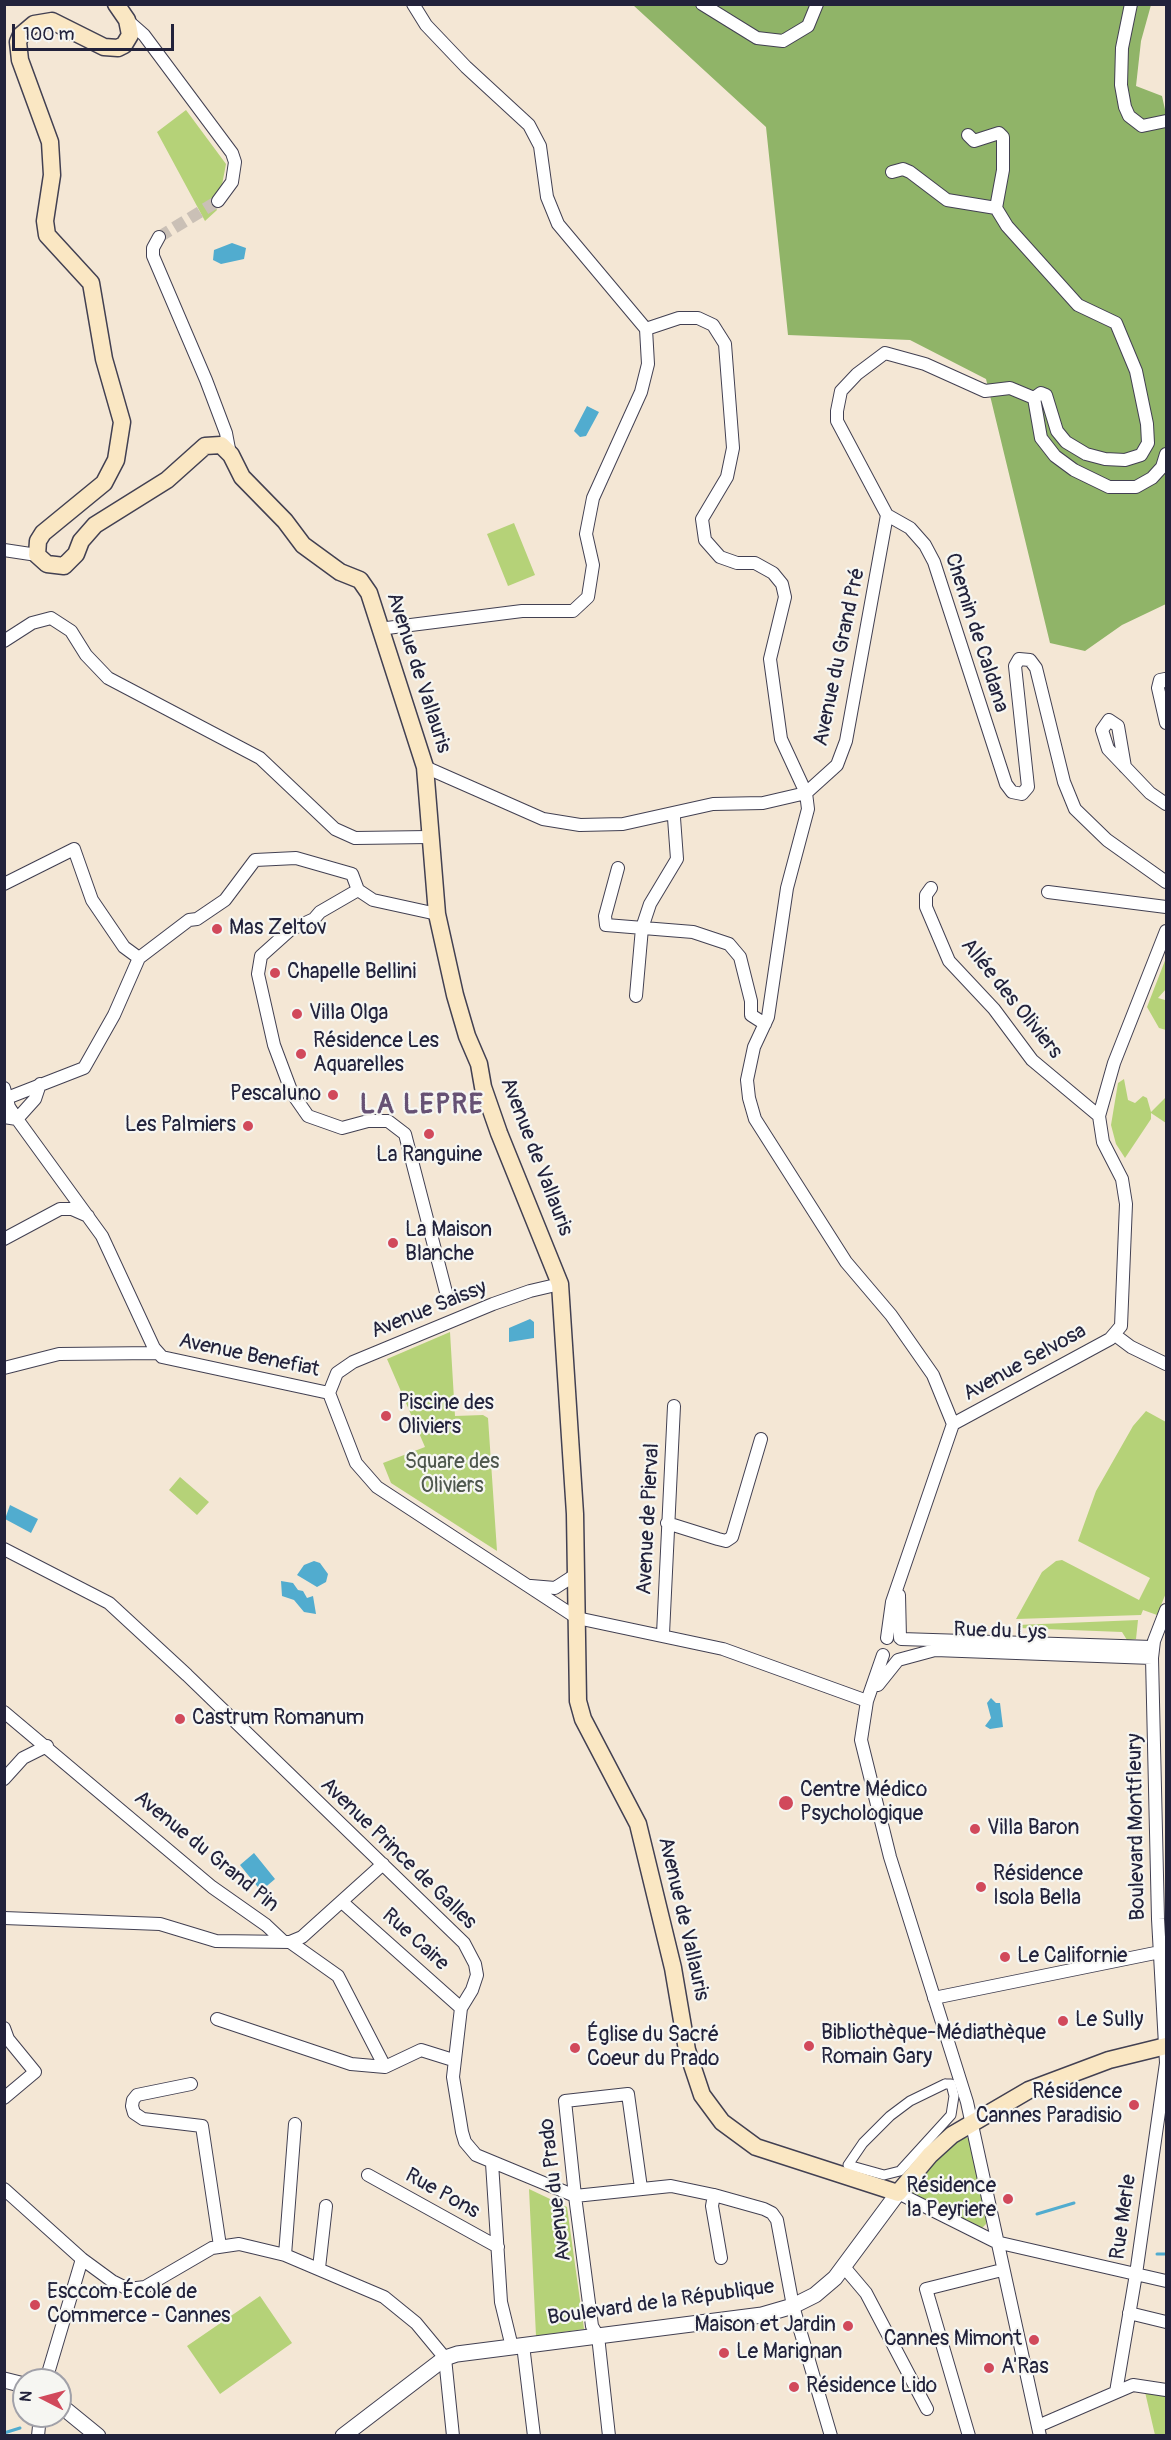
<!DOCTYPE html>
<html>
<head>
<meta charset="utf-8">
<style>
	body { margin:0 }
	#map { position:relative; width:1171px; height:2440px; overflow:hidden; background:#f4e7d5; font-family:Pangolin,sans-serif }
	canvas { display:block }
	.frame { position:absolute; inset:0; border:6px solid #22223b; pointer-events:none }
	.north { position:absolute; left:12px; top:2368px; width:60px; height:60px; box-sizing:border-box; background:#f6f6f2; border:2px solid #a1a1a9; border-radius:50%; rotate:276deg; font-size:16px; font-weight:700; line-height:24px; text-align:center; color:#22223b }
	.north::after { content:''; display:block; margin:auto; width:21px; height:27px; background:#d1495b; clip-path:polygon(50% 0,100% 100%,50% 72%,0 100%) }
	.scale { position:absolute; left:12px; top:24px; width:162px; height:27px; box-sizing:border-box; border:3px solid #22223b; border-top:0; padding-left:8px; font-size:18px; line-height:21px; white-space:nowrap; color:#22223b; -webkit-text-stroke:4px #f6f6f2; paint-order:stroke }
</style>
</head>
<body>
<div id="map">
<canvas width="1171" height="2440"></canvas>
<div class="frame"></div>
<div class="north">N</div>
<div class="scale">100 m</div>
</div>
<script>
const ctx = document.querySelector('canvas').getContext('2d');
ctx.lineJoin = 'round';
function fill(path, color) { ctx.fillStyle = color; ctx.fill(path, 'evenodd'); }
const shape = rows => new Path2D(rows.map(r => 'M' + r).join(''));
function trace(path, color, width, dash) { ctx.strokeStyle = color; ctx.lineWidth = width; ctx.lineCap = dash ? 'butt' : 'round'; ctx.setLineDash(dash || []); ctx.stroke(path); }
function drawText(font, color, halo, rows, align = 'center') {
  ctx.font = font + ' Pangolin,sans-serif'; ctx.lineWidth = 4.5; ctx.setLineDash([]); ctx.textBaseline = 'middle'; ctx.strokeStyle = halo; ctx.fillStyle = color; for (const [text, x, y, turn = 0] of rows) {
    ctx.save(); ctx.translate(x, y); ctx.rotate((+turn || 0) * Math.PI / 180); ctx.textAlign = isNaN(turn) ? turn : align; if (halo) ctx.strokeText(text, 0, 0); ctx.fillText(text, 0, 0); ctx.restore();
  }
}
fill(shape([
	[186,110,226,164,222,185,211,199,217,210,205,221,157,132],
	[514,523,535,575,508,586,487,534],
	[1166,958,1166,989,1158,998,1165,1000,1166,1030,1159,1028,1147,1007],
	[1124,1079,1128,1100,1135,1103,1143,1096,1147,1098,1151,1112,1166,1097,1166,1123,1151,1113,1151,1119,1125,1158,1116,1144,1111,1125,1118,1083],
	[450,1332,455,1416,483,1415,488,1418,497,1551,391,1483,383,1463,425,1447,387,1359],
	[1146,1411,1166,1422,1166,1593,1157,1615,1143,1610,1141,1615,1016,1619,1042,1572,1056,1561,1062,1560,1139,1600,1150,1578,1078,1541,1096,1491,1133,1426],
	[180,1477,209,1502,197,1515,169,1490],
	[1138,1620,1136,1639,1127,1640,1122,1632,1019,1628,1017,1625],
	[963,2137,969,2138,986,2219,986,2224,981,2229,915,2197,913,2193,914,2184,942,2152],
	[529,2189,567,2207,584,2329,536,2336],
	[260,2296,292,2343,220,2394,187,2346],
	[1145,2392,1166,2394,1166,2435,1155,2435]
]), '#b5d278');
fill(shape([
	[633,5,1151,5,1141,41,1136,86,1162,96,1166,114,1166,604,1122,625,1085,651,1050,643,986,379,910,340,788,335,766,127]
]), '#90b468');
fill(shape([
	[232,243,246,248,244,259,221,264,213,260,214,250],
	[587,406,599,412,586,436,580,437,574,431],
	[530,1319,534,1322,534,1338,509,1342,509,1328],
	[10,1505,38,1519,31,1533,5,1519],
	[314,1561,320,1563,328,1574,326,1582,317,1587,297,1575,304,1565],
	[281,1581,293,1583,298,1590,303,1591,307,1598,313,1596,316,1614,304,1612,294,1600,282,1596],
	[991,1698,996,1703,1000,1703,1003,1727,990,1729,985,1726,991,1718,987,1703],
	[254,1853,275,1879,261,1891,240,1865]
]), '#51accf');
trace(shape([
	[1037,2214,1074,2203],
	[1157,2254,1166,2254],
	[4,2433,20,2428]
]), '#51accf', 3);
trace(shape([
	[159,237,218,201],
	[447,1296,449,1307]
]), '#cac0b6', 12, [12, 6]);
const pedestrian = shape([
	[945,2084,951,2084,954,2096,951,2115,900,2171,884,2175,848,2165,863,2143,890,2116,910,2101,945,2084]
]);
const minor = shape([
	[413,4,426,25,466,67,529,125,540,146,547,197,558,224,646,329],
	[702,4,757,38,783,41,808,26,817,4],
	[1131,4,1122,48,1121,85,1125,107,1129,116,1142,126,1166,121],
	[127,20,144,35,232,153,235,162,232,182,218,201],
	[968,135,974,141,999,133,1003,137,1003,170,996,208],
	[892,172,903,169,910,172,947,200,996,208,1007,226,1078,305,1116,323,1136,371,1147,424,1148,443,1141,455,1125,460,1105,459,1086,454,1066,442,1057,431,1046,395,1041,393,1034,398],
	[159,237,153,248,153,256,206,380,226,433,230,454],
	[646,329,679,318,698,318,713,325,725,344,733,448,727,477,702,519,705,540,720,557,737,563,755,563,773,573,782,584,785,597,770,659,781,739,806,793,808,809,787,888,768,1017,754,1047,747,1080,749,1098,755,1119,846,1262,891,1315,933,1375,953,1424,892,1602,887,1638],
	[1166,454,1162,467,1152,478,1136,487,1109,487,1074,470,1055,456,1041,438,1034,398,1010,388,985,391,925,364,885,353,857,374,841,391,837,411,837,421,887,515,910,528,925,545,934,562,1006,784,1012,792,1022,794,1028,787,1015,666,1019,659,1030,660,1036,668,1064,782,1075,809,1107,840,1166,882],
	[4,550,37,555],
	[379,629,522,611,573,611,588,597,593,565,586,534,593,498,641,392,648,364,646,329],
	[4,641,32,623,51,618,71,631,86,655,108,678,260,758,335,829,355,838,429,837],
	[1166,681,1165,679,1160,680,1158,688,1166,723],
	[425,767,543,819,580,825,623,824,713,804,763,803,806,793,837,765,846,741,887,515],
	[1125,767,1118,726,1109,720,1102,730,1108,749,1150,793,1166,804],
	[618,868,605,916,606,925,693,932,729,944,740,957,751,1001,751,1015,765,1024],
	[4,884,74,849,92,900,124,947,139,958],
	[931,888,926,895,926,907,949,961,994,1009,1032,1060,1099,1116],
	[358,890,320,912,314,919,290,930,261,956,258,974,274,1045,292,1093,308,1116,342,1128,368,1121,388,1121,405,1134,447,1296],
	[1048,892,1166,907],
	[636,996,642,928,650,904,677,859,674,818],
	[4,1088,9,1107,17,1119,102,1236,154,1348,162,1357,329,1393],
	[7,1098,84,1068,114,1015,139,958,189,920,197,919,225,900,255,860,296,858,352,874,358,890,373,900,437,914],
	[4,1117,17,1119,35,1099,40,1084],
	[4,1239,60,1209,72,1209,88,1216],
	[1115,1335,1131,1347,1166,1364],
	[4,1368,59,1354,157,1353],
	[329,1393,356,1463,377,1487,577,1618,723,1649,867,1701],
	[329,1393,337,1373,353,1362,493,1304,530,1291,560,1284],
	[953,1424,1110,1339,1121,1326,1126,1204,1122,1179,1103,1142,1099,1116,1114,1063,1166,931],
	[667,1523,718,1539,726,1541,732,1537,761,1439],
	[4,1549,109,1603,187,1675,464,1943,475,1964,477,1975,472,1990,461,2008,453,2077,462,2132,465,2142,476,2155,575,2196,671,2186,714,2195,764,2209,772,2213,777,2220,793,2306,831,2436],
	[531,1586,555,1588,575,1575],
	[899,1595,900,1638],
	[663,1634,674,1406],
	[901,1639,1152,1647],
	[883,1655,867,1701,861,1740,890,1857,967,2102,1040,2436],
	[878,1685,898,1660,935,1650,1152,1658],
	[4,1712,212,1887,266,1925,283,1941],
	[4,1779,23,1758,47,1746],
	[342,1902,461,2008],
	[4,1918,160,1924,216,1941,290,1942,302,1937,383,1864],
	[290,1942,338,1976,385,2067,421,2050,453,2060],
	[934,1998,1160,1952],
	[217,2019,351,2064,385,2067],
	[4,2028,8,2039,35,2072,4,2098],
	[191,2084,137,2095,133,2100,132,2106,134,2113,143,2119,202,2126,220,2246],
	[492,2163,501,2302,512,2347],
	[368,2175,498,2247],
	[4,2189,82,2259,112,2281,128,2289,145,2287,212,2248,239,2244,285,2255,384,2297,416,2323,445,2358,453,2436],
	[898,2193,996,2242,1166,2281],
	[714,2195,712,2206,721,2258],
	[285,2255,295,2124],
	[844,2267,866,2293,927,2409],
	[319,2268,326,2206],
	[1129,2313,1166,2322],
	[523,2345,534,2436],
	[46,2380,82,2259],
	[1116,2392,1136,2274,1166,2063,1158,1919,1152,1658,1154,1641,1166,1610],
	[1038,2426,1133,2385,1166,2390],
	[38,2436,40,2416],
	[609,2436,598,2336,592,2326,575,2196,565,2101,628,2094,641,2188],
	[969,2436,926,2289,1002,2270]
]);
const tertiary = shape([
	[4,2380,24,2385],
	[60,2405,98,2436],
	[343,2436,445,2358,457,2354,762,2315,793,2306,815,2295,835,2278,898,2193]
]);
const secondary = shape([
	[116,4,127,20,130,35,124,45,118,48,104,47,52,21,34,24,21,35,18,42,20,60,50,142,52,175,45,221,47,235,91,283,104,359,122,422,116,460,104,483,43,533,38,541,37,555,47,564,64,566,76,554,81,541,95,525,167,480,205,446,221,445,231,455,242,477,285,521,303,545,340,572,360,580,369,593,425,767,437,914,455,995,467,1036,479,1064,483,1087,499,1133,560,1284,575,1514,578,1701,583,1719,638,1824,673,1968,687,2050,702,2095,722,2122,756,2147,898,2193,930,2155,952,2135,1029,2090,1109,2060,1166,2046]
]);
trace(pedestrian, '#424052', 11);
trace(minor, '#424052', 14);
trace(tertiary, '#424052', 17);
trace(secondary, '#424052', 19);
trace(pedestrian, '#fff', 9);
trace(minor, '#fff', 12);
trace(tertiary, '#fff', 15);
trace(secondary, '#fae7c3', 16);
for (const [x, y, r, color] of [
	[217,929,6,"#d1495b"],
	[275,973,6,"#d1495b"],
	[297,1014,6,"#d1495b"],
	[301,1054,6,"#d1495b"],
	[333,1095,6,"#d1495b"],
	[248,1126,6,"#d1495b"],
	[429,1134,6,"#d1495b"],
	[393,1243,6,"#d1495b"],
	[386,1416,6,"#d1495b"],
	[180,1719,6,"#d1495b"],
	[786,1803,8,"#d1495b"],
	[975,1829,6,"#d1495b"],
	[981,1887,6,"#d1495b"],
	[1005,1957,6,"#d1495b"],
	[1063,2021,6,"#d1495b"],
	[809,2046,6,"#d1495b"],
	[575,2048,6,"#d1495b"],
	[1134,2105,6,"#d1495b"],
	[1008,2199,6,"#d1495b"],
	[35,2305,6,"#d1495b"],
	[848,2326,6,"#d1495b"],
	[1034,2340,6,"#d1495b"],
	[724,2353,6,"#d1495b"],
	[989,2368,6,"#d1495b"],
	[794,2387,6,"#d1495b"]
]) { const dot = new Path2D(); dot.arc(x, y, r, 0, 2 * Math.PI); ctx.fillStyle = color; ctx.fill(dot); trace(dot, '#f6f6f2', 2); }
drawText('21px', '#22223b', '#f6f6f2', [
	["Chemin de Caldana",976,633,72],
	["Avenue du Grand Pré",840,657,-78],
	["Avenue de Vallauris",418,673,72],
	["Allée des Oliviers",1011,999,51],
	["Avenue de Vallauris",536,1157,69],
	["Avenue Saissy",429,1310,-22],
	["Avenue Benefiat",249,1356,12],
	["Avenue Selvosa",1025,1363,-29],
	["Avenue de Pierval",649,1519,-87],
	["Rue du Lys",1000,1632,2],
	["Boulevard Montfleury",1137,1827,-91],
	["Avenue du Grand Pin",206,1852,39],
	["Avenue Prince de Galles",398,1854,44],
	["Avenue de Vallauris",683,1919,77],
	["Rue Caire",415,1940,42],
	["Avenue du Prado",556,2190,-97],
	["Rue Pons",442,2194,29],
	["Rue Merle",1124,2217,-82],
	["Boulevard de la République",661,2303,-8]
]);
drawText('21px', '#22223b', '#f6f6f2', [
	["Mas Zeltov",229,929],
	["Chapelle Bellini",287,973],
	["Villa Olga",309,1014],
	["Résidence Les",313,1042],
	["Aquarelles",313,1066],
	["Pescaluno",321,1095,"right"],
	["Les Palmiers",236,1126,"right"],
	["La Ranguine",429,1156,"center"],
	["La Maison",405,1231],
	["Blanche",405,1255],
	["Piscine des",398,1404],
	["Oliviers",398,1428],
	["Castrum Romanum",192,1719],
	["Centre Médico",800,1791],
	["Psychologique",800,1815],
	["Villa Baron",987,1829],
	["Résidence",993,1875],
	["Isola Bella",993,1899],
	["Le Californie",1017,1957],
	["Le Sully",1075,2021],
	["Bibliothèque-Médiathèque",821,2034],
	["Romain Gary",821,2058],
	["Église du Sacré",587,2036],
	["Coeur du Prado",587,2060],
	["Résidence",1122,2093,"right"],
	["Cannes Paradisio",1122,2117,"right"],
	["Résidence",996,2187,"right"],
	["la Peyriere",996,2211,"right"],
	["Esccom École de",47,2293],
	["Commerce - Cannes",47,2317],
	["Maison et Jardin",836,2326,"right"],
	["Cannes Mimont",1022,2340,"right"],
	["Le Marignan",736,2353],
	["A'Ras",1001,2368],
	["Résidence Lido",806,2387]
], 'left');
drawText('21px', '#4e574d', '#f6f6f2', [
	["Square des",452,1463],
	["Oliviers",452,1487]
]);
ctx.letterSpacing = '1.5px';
drawText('bold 27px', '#665174', '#f6f6f2', [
	["LA LEPRE",422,1106]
]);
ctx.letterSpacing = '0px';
</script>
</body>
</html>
